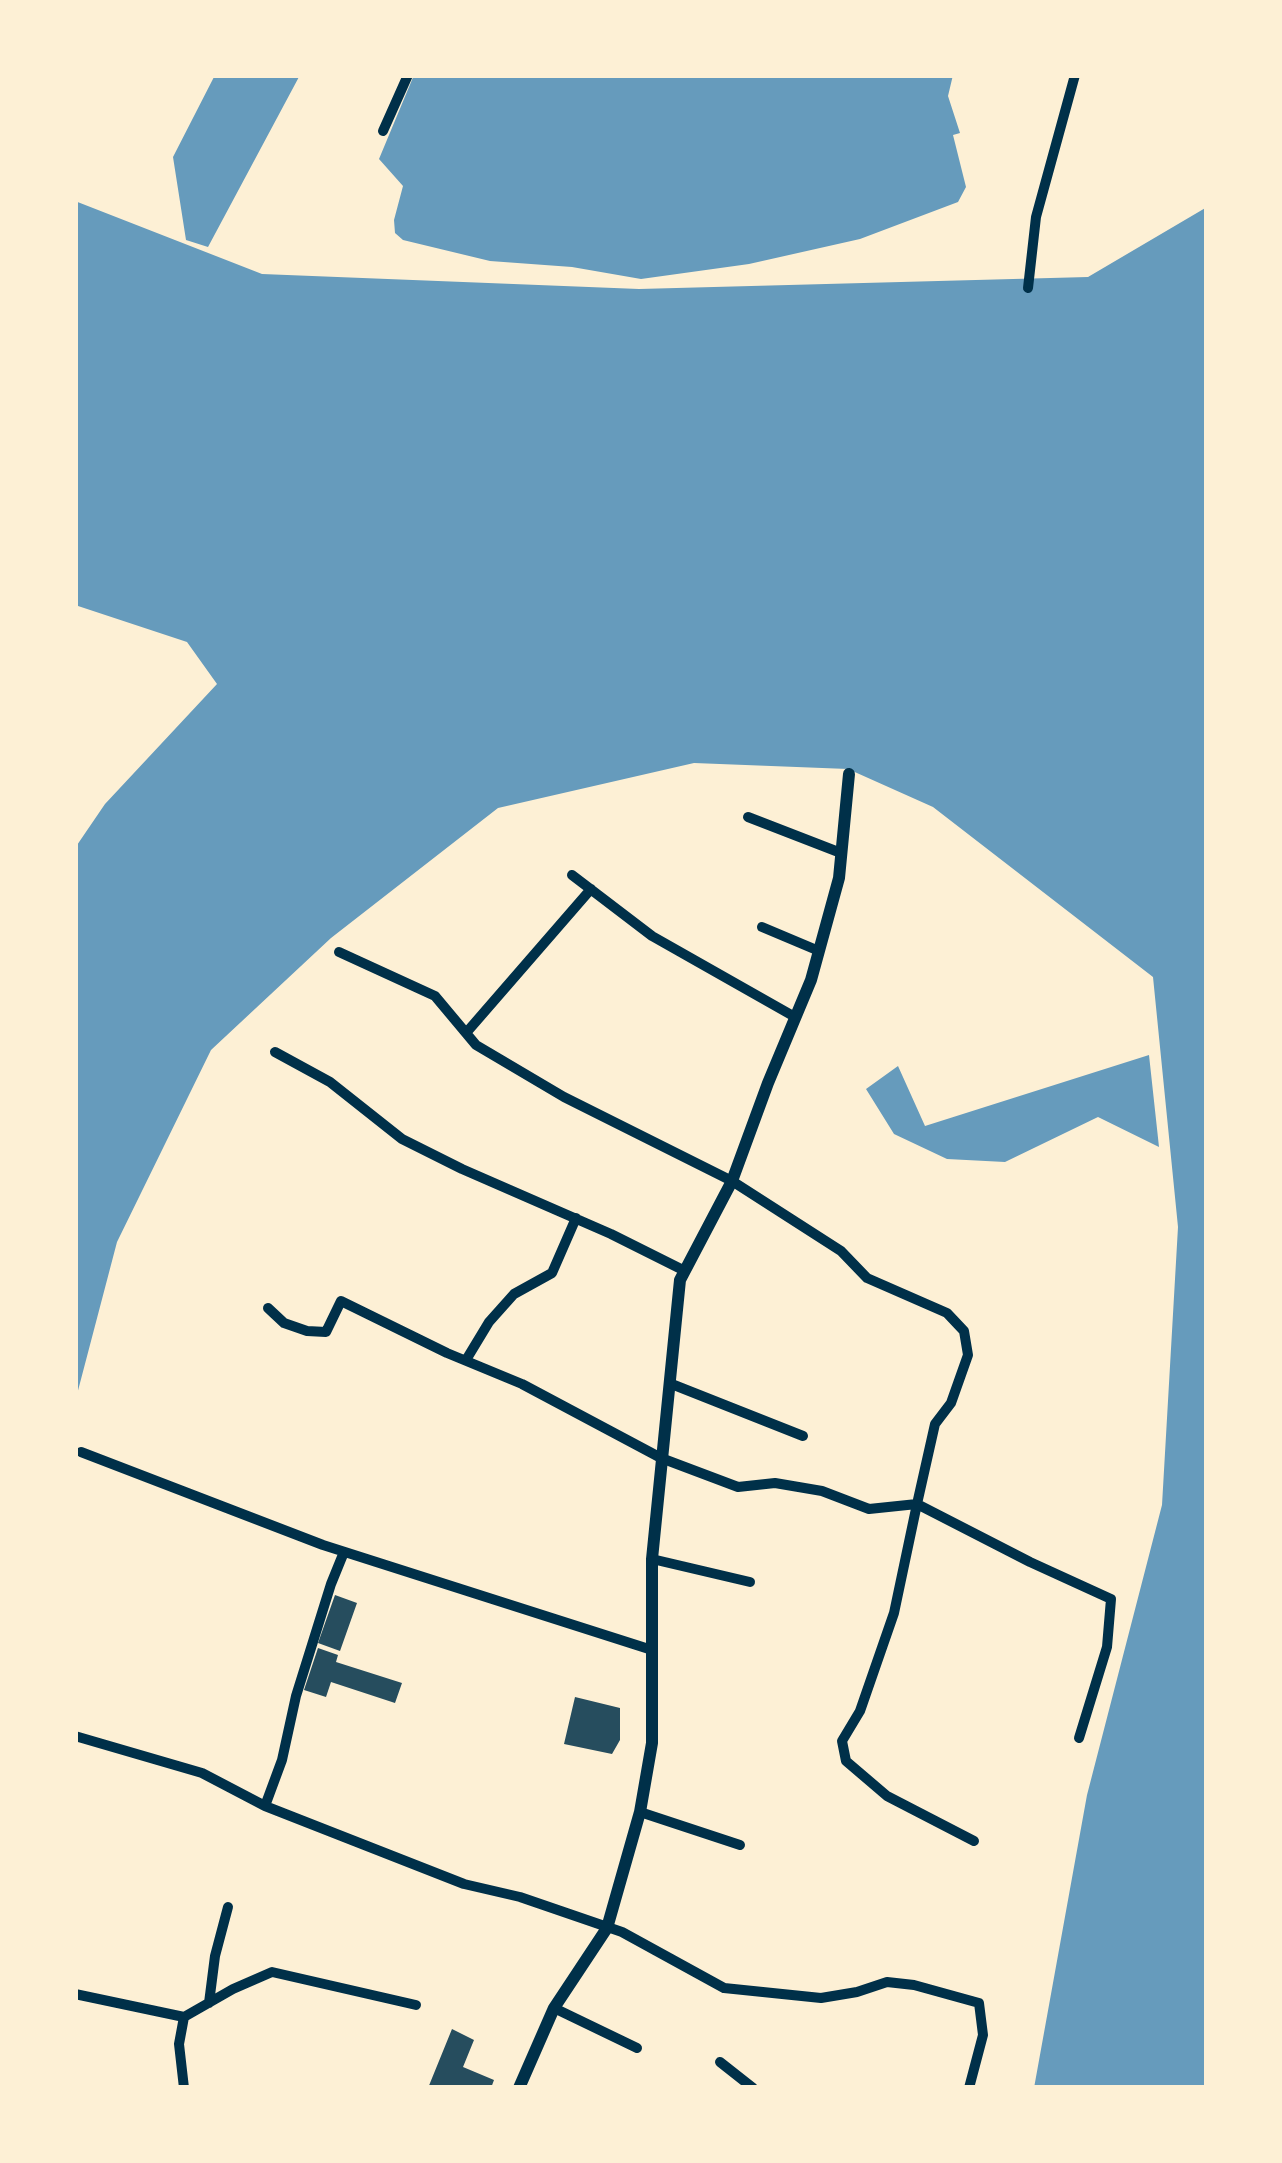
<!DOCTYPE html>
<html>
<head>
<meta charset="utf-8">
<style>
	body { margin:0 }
	#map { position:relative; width:1282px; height:2163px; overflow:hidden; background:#fdf0d5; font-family:"IBM Plex Sans",sans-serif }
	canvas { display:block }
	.frame { position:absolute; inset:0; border:78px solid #fdf0d5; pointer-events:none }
</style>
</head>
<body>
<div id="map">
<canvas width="1282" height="2163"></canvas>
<div class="frame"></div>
</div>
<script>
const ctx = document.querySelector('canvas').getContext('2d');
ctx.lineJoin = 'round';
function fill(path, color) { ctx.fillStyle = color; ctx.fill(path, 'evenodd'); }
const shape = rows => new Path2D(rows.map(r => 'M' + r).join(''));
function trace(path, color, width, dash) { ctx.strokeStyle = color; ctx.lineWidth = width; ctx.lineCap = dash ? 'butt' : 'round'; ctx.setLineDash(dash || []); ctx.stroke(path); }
fill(shape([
	[215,75,300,75,208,247,186,240,173,157],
	[414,75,953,75,948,96,960,133,953,135,966,187,958,202,860,239,749,264,641,279,572,267,490,261,403,240,395,233,394,220,403,186,379,159],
	[75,201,262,274,639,289,1088,277,1207,207,1207,2088,1034,2088,1087,1795,1162,1505,1178,1227,1153,977,933,807,848,769,694,763,498,808,331,938,211,1050,117,1242,75,1402,75,848,105,804,217,684,187,642,75,605],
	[1149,1055,1159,1147,1098,1117,1005,1162,947,1159,894,1134,866,1089,898,1066,925,1126]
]), '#669bbc');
fill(shape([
	[335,1595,357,1603,340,1651,318,1643],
	[318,1648,338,1655,336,1662,402,1683,395,1703,331,1682,326,1697,304,1690],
	[575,1697,620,1708,620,1740,612,1754,564,1744],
	[452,2029,474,2040,463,2067,494,2080,491,2088,428,2088]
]), '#264d5e');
trace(shape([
	[383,131,408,75],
	[1028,288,1036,217,1075,75],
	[748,817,841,853],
	[572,875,652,936,795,1017],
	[762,927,819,951],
	[339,952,435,996,476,1045,564,1097,732,1181,841,1251,867,1278,947,1313,964,1331,968,1355,951,1403,935,1424,917,1504,1030,1562,1111,1599,1107,1647,1079,1738],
	[466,1033,591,889],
	[275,1052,330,1082,402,1139,462,1169,611,1234,685,1271],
	[268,1308,284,1323,307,1331,326,1332,341,1301,447,1353,522,1384,661,1458,738,1487,775,1483,822,1491,869,1509,917,1504,894,1613,860,1711,842,1741,846,1761,887,1796,974,1841],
	[466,1360,489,1322,514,1294,552,1273,576,1218],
	[669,1383,803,1436],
	[81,1452,323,1545,652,1650],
	[652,1559,750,1582],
	[75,1736,202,1773,265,1806,464,1884,520,1897,622,1932,724,1988,821,1998,857,1992,887,1982,914,1985,979,2003,983,2035,969,2088],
	[265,1806,282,1760,296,1696,331,1584,344,1552],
	[640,1812,740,1845],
	[75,1994,184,2017,179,2044,184,2088],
	[209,2003,215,1956,228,1907],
	[554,2008,637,2048],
	[184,2017,233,1989,272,1972,416,2005],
	[720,2062,753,2088]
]), '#003049', 10);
trace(shape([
	[519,2088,554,2008,607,1928,640,1812,652,1743,652,1559,680,1280,732,1181,768,1083,811,980,839,878,849,774]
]), '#003049', 12);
</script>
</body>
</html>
